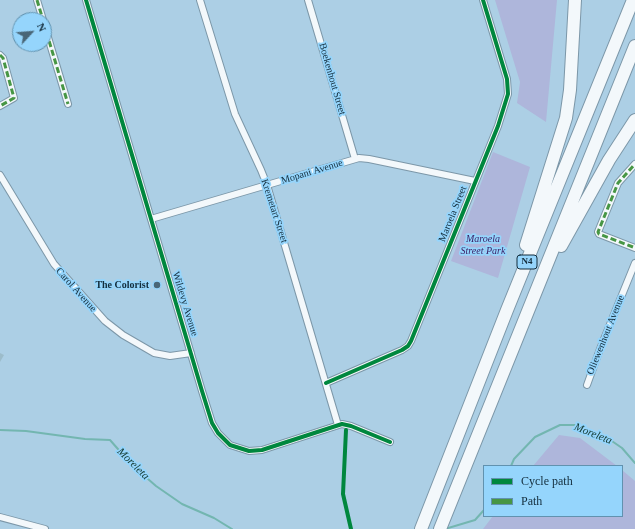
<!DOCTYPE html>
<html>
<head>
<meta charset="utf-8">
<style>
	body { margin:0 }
	#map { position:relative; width:635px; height:529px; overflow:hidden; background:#accfe5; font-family:Georgia,serif }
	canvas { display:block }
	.legend { position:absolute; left:483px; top:465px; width:140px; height:52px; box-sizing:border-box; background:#95d5fc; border:1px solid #6192af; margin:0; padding:5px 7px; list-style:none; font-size:12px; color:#132d3c }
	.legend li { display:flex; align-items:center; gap:8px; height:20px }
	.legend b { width:20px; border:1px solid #6192af }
	.north { position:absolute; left:12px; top:12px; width:40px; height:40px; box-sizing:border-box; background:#95d5fc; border:1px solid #6192af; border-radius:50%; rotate:64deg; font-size:11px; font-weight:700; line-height:16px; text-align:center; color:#132d3c }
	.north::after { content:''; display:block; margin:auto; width:14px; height:18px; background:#496677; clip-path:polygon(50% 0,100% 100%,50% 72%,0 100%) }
</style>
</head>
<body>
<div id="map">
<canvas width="635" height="529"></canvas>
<ul class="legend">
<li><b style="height:5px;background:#00873e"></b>Cycle path</li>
<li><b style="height:5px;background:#479644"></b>Path</li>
</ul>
<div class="north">N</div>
</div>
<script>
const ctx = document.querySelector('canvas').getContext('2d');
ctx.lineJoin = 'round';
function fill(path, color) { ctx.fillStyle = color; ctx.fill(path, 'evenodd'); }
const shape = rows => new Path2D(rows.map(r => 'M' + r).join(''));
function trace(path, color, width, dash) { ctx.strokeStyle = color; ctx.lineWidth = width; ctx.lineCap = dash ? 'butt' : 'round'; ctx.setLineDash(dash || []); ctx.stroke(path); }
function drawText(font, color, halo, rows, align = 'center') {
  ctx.font = font + ' Georgia,serif'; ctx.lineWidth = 3.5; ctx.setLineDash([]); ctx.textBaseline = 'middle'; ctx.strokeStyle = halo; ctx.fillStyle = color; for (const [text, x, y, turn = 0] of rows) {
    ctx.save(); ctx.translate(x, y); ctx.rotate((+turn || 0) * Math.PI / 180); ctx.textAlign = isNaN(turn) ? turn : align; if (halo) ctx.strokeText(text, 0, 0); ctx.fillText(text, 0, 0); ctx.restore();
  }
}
fill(shape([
	[495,0,557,0,546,122,517,103,520,82],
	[493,152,530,167,498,278,451,261],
	[559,435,580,438,617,466,533,466],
	[622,470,635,481,635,529,483,529,493,516,622,516]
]), '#aeb6db');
trace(shape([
	[0,430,26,431,85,439,110,440,132,465,156,486,182,504,214,518,232,529],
	[511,466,514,459,535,437,560,425,575,425,594,435,606,437,622,448,635,463],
	[445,529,475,520,484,510]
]), '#73b6b0', 2);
fill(shape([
	[0,353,4,355,0,362]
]), '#9cbcca');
const street = shape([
	[37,0,43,20],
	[86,0,202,391,212,423,218,433,230,445,249,451,262,450,342,424,351,426,390,442],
	[200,0,235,114,261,170,267,185,338,425],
	[308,0,355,159],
	[44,24,68,104],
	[0,55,3,58,14,98,0,106],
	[635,164,618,183,598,232,599,234,635,248],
	[0,175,54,264,105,321,123,335,154,353,170,356,191,353],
	[151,219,359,158,369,159,475,181],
	[326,383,402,350,408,346,411,341,498,126,508,94,507,79,483,0],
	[587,385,600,349,635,263],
	[0,517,45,529]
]);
const highway = shape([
	[526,245,566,118,570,90,575,0],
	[561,246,609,160,635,120],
	[421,529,507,310,633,0],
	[440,529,635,46]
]);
trace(street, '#7c97a8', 8);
trace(highway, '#7c97a8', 14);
trace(street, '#f3f8fb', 6);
trace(highway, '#f3f8fb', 12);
trace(shape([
	[37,0,43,20],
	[44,24,68,104],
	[0,55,3,58,14,98,0,106],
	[633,247,599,234,598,232,618,183,635,164]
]), '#479644', 3, [6, 3]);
trace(shape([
	[86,0,202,391,212,423,218,433,230,445,249,451,262,450,342,424,351,426,390,442],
	[326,383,402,350,408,346,411,341,498,126,508,94,507,79,483,0],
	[346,430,343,494,351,529]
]), '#00873e', 4);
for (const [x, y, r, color] of [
	[157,285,4,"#496677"]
]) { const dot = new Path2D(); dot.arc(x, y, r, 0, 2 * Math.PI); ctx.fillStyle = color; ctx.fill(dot); trace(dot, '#95d5fc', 1.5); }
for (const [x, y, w] of [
	[527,262,20]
]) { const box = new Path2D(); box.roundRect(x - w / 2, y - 7, w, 14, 3); ctx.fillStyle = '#95d5fc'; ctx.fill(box); trace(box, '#132d3c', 1); }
drawText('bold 9px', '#132d3c', null, [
	["N4",527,262]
]);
drawText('10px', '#132d3c', '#95d5fc', [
	["Boekenhout Street",332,79,74],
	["Mopani Avenue",312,172,-17],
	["Kremetart Street",274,211,72],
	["Maroela Street",453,214,-68],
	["Carol Avenue",76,290,48],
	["Wildevy Avenue",185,304,73],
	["Oliewenhout Avenue",606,335,-68]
]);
drawText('italic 10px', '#3d2368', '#95d5fc', [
	["Maroela",483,239],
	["Street Park",483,251]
]);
drawText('bold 10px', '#132d3c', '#95d5fc', [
	["The Colorist",149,285]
], 'right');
drawText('italic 11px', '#123931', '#95d5fc', [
	["Moreleta",593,434,22],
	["Moreleta",133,464,45]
]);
</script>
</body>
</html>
